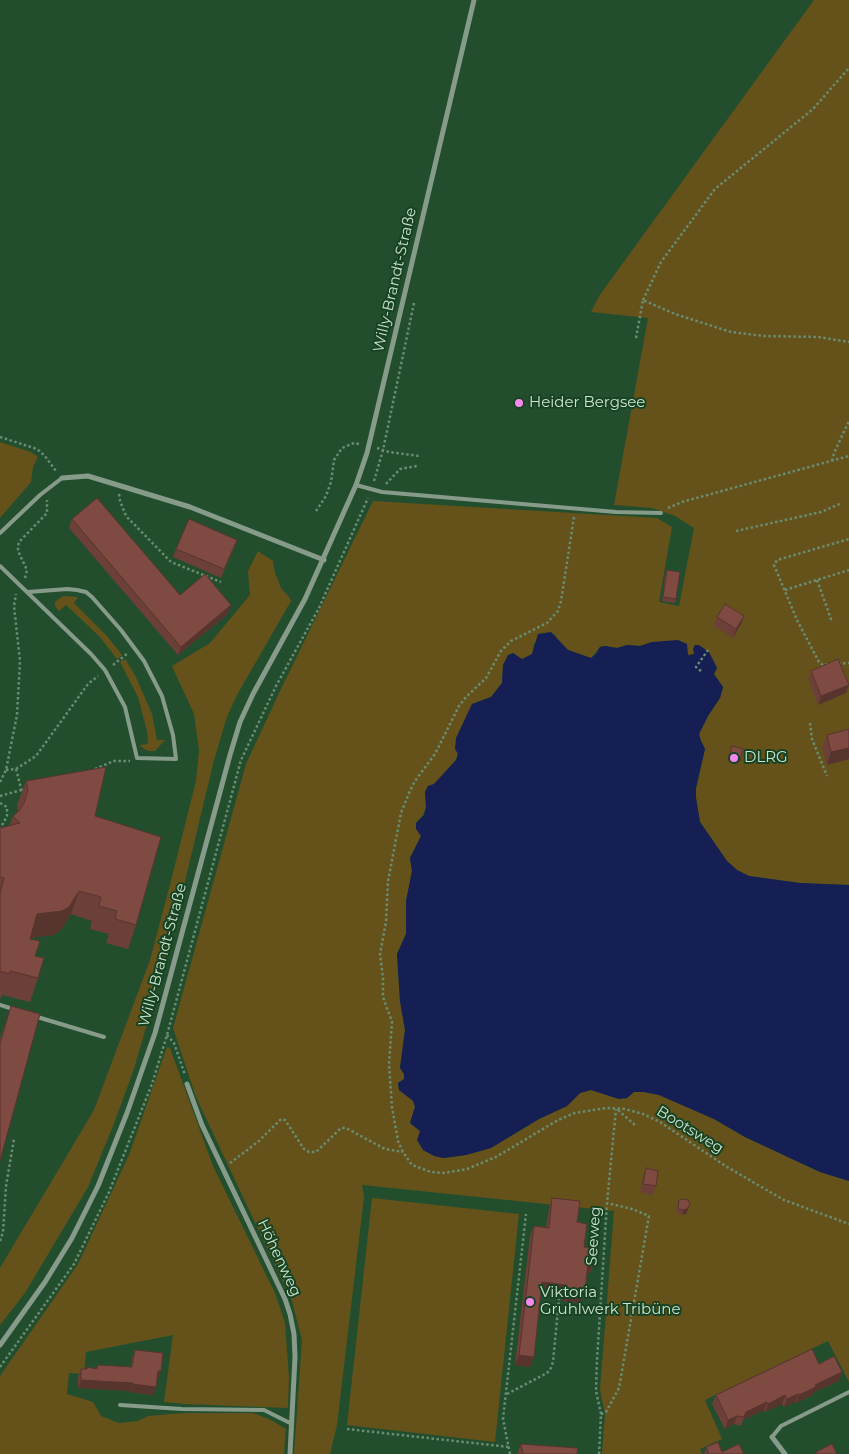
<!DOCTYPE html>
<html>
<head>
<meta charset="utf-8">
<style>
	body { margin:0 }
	canvas { display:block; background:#224e2e }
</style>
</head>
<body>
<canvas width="849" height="1454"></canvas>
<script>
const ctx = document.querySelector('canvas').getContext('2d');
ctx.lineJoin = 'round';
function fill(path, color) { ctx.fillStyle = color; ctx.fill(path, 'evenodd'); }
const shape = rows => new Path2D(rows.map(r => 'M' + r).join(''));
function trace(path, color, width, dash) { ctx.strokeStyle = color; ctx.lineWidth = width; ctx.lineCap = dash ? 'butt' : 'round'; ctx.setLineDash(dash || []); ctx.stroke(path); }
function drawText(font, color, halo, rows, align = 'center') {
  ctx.font = font + ' Montserrat,sans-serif'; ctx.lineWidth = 4; ctx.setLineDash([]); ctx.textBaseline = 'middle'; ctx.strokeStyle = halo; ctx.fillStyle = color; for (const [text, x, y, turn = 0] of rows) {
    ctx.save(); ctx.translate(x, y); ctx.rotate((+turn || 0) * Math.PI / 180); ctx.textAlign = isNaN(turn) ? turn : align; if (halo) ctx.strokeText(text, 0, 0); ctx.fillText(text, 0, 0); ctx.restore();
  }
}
fill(shape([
	[814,0,849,0,849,885,800,883,749,876,737,870,727,861,700,822,696,798,696,788,705,749,701,741,699,734,708,716,720,698,723,688,714,674,717,668,694,654,691,655,688,655,687,651,652,642,640,646,627,645,617,648,605,646,600,647,591,658,568,650,557,640,555,634,534,643,532,654,522,660,513,653,503,665,502,683,491,697,472,704,456,760,434,784,425,791,426,807,423,815,416,823,421,836,410,858,412,871,406,901,406,934,397,954,400,1001,405,1030,400,1068,404,1074,404,1080,398,1083,399,1090,413,1100,415,1107,410,1123,420,1131,423,1150,444,1158,466,1155,491,1148,539,1119,567,1106,580,1093,591,1090,619,1099,627,1098,634,1092,644,1092,659,1095,714,1119,745,1137,820,1172,849,1181,849,1382,828,1341,705,1400,722,1439,700,1449,702,1454,602,1454,605,1414,600,1390,614,1211,362,1185,364,1197,337,1425,330,1454,294,1454,302,1340,292,1301,196,1097,173,1028,246,764,280,691,373,501,657,518,672,527,659,602,679,606,694,528,675,516,652,508,614,505,648,318,591,312,599,296],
	[0,442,31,452,38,457,33,467,31,482,0,518],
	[258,551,273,561,275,573,281,588,289,597,291,601,237,695,227,717,214,760,181,898,151,1010,134,1069,113,1126,88,1187,25,1293,0,1325,0,1268,94,1110,150,960,171,881,196,781,199,750,194,714,172,666,210,643,250,595,248,571],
	[63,596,78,597,74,603,106,635,122,655,117,659,99,636,66,605,59,611,55,606,55,602],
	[125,659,135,675,152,714,157,740,165,740,155,751,148,751,140,746,140,745,148,744,147,731,138,697,120,662],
	[167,1047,170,1048,213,1166,275,1293,285,1323,289,1378,288,1408,185,1404,164,1402,173,1335,86,1352,84,1374,69,1373,67,1394,93,1402,101,1416,119,1423,138,1421,148,1416,184,1413,253,1413,271,1420,286,1429,284,1454,0,1454,0,1376,78,1264,129,1155],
	[372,1198,519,1214,495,1442,347,1425]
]), '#64521a');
fill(shape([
	[551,632,568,650,591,658,596,654,600,647,605,646,617,648,627,645,640,646,652,642,678,640,687,644,688,655,694,654,693,649,695,645,699,645,709,652,717,668,714,674,723,687,720,698,708,716,699,734,701,741,705,749,696,788,696,798,700,822,727,861,737,870,749,876,800,883,849,885,849,1181,820,1172,745,1137,714,1119,659,1095,644,1092,634,1092,627,1098,619,1099,591,1090,580,1093,567,1106,539,1119,491,1148,466,1155,443,1158,434,1156,423,1150,417,1140,420,1131,410,1123,415,1107,413,1101,399,1090,398,1083,404,1079,404,1074,400,1068,405,1030,400,1001,397,954,406,934,406,901,412,871,410,858,421,836,416,829,416,823,424,815,426,807,425,792,428,786,434,784,456,760,458,754,455,749,456,738,472,704,491,697,502,683,503,665,508,655,513,653,522,659,532,654,538,634]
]), '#151f53');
trace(shape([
	[643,300,661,262,715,189,813,109,849,68],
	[636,338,643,300,675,314,731,332,764,336,818,337,849,342],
	[0,437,37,449,45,456,56,471],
	[377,448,389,452,419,456],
	[832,461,834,453,849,421],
	[374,481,383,450,414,303],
	[386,484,400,469,417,466],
	[119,494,120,501,126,516,171,562,221,582],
	[668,508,682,502,849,456],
	[316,511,326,496,331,482,334,460,342,448,354,443,359,444],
	[574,517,561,601,558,611,547,623,511,641,501,651,486,678,466,697,459,706,435,754,415,781,409,793,401,813,388,881,386,922,380,954,383,978,383,997,392,1022,389,1064,392,1107,398,1141,403,1152,412,1165,431,1172,444,1173,467,1169,496,1157,558,1120,575,1113,606,1108,625,1109,643,1114,660,1122,727,1167,784,1200,849,1224],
	[736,531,821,512,842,503],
	[25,578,27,570,18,551,18,546,19,542,47,513,47,500],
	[817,580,832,622],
	[785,590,849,570],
	[828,664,823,665,819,662,797,620,774,565,777,560,849,539],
	[838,664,849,663],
	[113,665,128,653],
	[701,671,696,667,708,650],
	[810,723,812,739,827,776],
	[16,769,22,792],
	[95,769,114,761,130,761],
	[6,770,16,769,36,756,88,684,98,676],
	[0,782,6,770,17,715,20,661,14,606,16,594],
	[0,796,25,789],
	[0,803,7,807,7,816,0,829],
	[167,1035,174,1043,185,1075],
	[618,1110,636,1126],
	[230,1163,259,1141,281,1119,285,1120,304,1149,309,1152,316,1152,341,1128,346,1128,385,1149,403,1152],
	[0,1241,3,1232,6,1186,14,1139],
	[0,1367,74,1264,109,1192,152,1084,167,1035,241,760,276,686,319,608,368,498],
	[507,1394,547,1373,551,1368,553,1362,559,1299],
	[601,1414,606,1412,619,1388,649,1216,632,1209,607,1203],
	[347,1429,509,1447],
	[510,1454,503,1419,526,1214],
	[599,1454,601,1414,596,1391,597,1360,607,1203,616,1109]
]), '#698c72', 2.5, [2.5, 2.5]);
trace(shape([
	[356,485,382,492,616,512,661,513],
	[0,533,40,495,62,478],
	[0,566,91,654,105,670,125,707,137,758,176,759,173,735,162,696,144,661,121,630,92,597,86,592,77,590,67,589,28,592],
	[0,1005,16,1010],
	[34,1016,104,1037],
	[120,1405,182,1409,264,1410,292,1424],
	[772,1437,781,1426,849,1392]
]), '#879b8a', 4);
trace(shape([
	[62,478,88,476,190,507,324,560],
	[187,1084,202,1125,285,1299,290,1314,294,1334,295,1357,290,1454],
	[0,1345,45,1282,72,1238,98,1186,127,1113,155,1033,230,755,240,722,253,694,305,599,356,485,367,453,474,0],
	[772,1437,785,1454]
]), '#879b8a', 5);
fill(shape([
	[72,519,180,595,228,614,178,655,69,528],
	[234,548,221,578,173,557,176,549],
	[667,570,676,599,675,603,662,601,665,575],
	[744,616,741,624,733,638,714,626,717,617],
	[811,671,849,685,846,693,818,705,808,679],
	[849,729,849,759,827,765,822,747,827,735],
	[732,746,740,761,738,765,727,762],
	[26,781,95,816,136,925,128,949,106,943,109,934,90,929,92,921,71,914,60,931,53,935,30,938,30,939,35,956,38,978,30,1002,2,995,1,998,0,998,0,828,9,826,13,816,18,812,17,805],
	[11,1006,0,1161,0,1039],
	[646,1168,656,1186,653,1195,640,1192,643,1177],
	[552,1198,577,1222,584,1247,594,1263,590,1273,587,1273,585,1292,581,1303,561,1301,562,1295,541,1293,530,1367,515,1365,530,1236,534,1226,546,1227,549,1209],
	[679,1200,688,1209,686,1214,682,1215,678,1213,676,1211],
	[135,1350,158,1379,157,1379,156,1387,153,1395,130,1392,130,1391,78,1388,78,1377,81,1369,87,1369,87,1367,96,1368,98,1365,131,1367,132,1358],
	[842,1372,839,1381,814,1392,813,1395,796,1403,795,1402,784,1407,782,1404,765,1412,764,1410,743,1420,741,1426,734,1424,725,1429,712,1404,716,1395],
	[521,1444,577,1454,517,1454],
	[706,1447,722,1452,744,1454,704,1454]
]), '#6c4038');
fill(shape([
	[231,605,228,614,178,655,181,647],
	[744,616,741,624,733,638,736,629],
	[849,685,846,693,818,705,821,696],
	[849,748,849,759,827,765,831,752],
	[79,891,71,914,60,931,53,935,28,938,37,914],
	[690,1204,686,1214,682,1215,683,1210],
	[588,1262,594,1263,590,1273,584,1272],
	[542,1282,566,1285,562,1295,539,1293],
	[565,1291,585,1292,581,1303,561,1301],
	[519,1355,534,1357,530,1367,515,1365],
	[158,1371,161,1371,158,1379,155,1379],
	[842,1372,839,1381,814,1392,813,1395,796,1403,799,1395,815,1385],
	[81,1380,133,1383,130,1391,78,1388],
	[133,1384,156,1387,153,1395,130,1392],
	[798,1394,795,1402,784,1407,787,1399],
	[785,1395,782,1404,765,1412,768,1404],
	[767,1402,764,1410,743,1420,746,1412],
	[737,1416,734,1424,725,1429,728,1420]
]), '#58342e');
const building = shape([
	[97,498,180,595,205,574,231,605,181,647,72,519,97,498],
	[189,519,237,540,224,569,176,549,189,519],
	[667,570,680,572,676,599,663,597,667,570],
	[725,604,744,616,736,629,717,617,725,604],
	[838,659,849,685,821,696,811,671,838,659],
	[849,729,849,748,831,752,827,735,849,729],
	[732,746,743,749,740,761,729,758,732,746],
	[106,767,95,816,161,837,136,925,115,919,117,911,99,906,101,897,79,891,69,907,62,911,37,914,30,939,40,941,35,956,44,958,38,978,10,971,9,974,0,971,0,893,4,878,0,877,0,828,20,823,13,816,19,811,24,803,28,791,26,781,106,767],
	[11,1006,40,1014,0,1161,0,1044,11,1006],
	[646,1168,658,1171,656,1186,643,1184,646,1168],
	[552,1198,580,1201,577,1222,587,1224,584,1247,595,1248,594,1263,588,1262,585,1292,565,1291,566,1285,542,1282,534,1357,519,1355,534,1226,549,1228,552,1198],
	[686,1199,689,1201,690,1204,687,1209,683,1210,680,1209,678,1207,679,1200,686,1199],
	[812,1349,819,1364,834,1356,842,1372,815,1385,816,1387,799,1395,798,1394,787,1399,785,1395,768,1404,767,1402,746,1412,744,1417,737,1416,728,1420,716,1395,812,1349],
	[135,1350,163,1353,161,1371,158,1371,156,1387,133,1384,133,1383,81,1380,81,1369,87,1369,87,1367,97,1369,98,1365,132,1367,135,1350],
	[718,1442,722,1452,739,1444,744,1454,709,1454,706,1447,718,1442],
	[521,1444,578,1448,577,1454,523,1454,521,1444],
	[832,1444,837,1454,817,1454,816,1452,832,1444]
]);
fill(building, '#7e4a41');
trace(building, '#58342e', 1);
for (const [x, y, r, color] of [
	[519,403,5,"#f688ed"],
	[734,758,5,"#f688ed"],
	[530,1302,5,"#f688ed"]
]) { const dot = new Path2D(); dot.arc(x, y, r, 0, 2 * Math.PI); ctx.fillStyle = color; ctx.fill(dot); trace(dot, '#174323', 2); }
drawText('15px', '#cbe3cf', '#174323', [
	["Willy-Brandt-Straße",395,280,-77],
	["Willy-Brandt-Straße",163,955,-75],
	["Bootsweg",690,1130,32],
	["Seeweg",594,1236,-86],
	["Höhenweg",279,1258,65]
]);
drawText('15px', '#cbe3cf', '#174323', [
	["Heider Bergsee",529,403],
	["DLRG",744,758],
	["Viktoria",540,1293],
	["Gruhlwerk Tribüne",540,1310]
], 'left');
</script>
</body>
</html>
